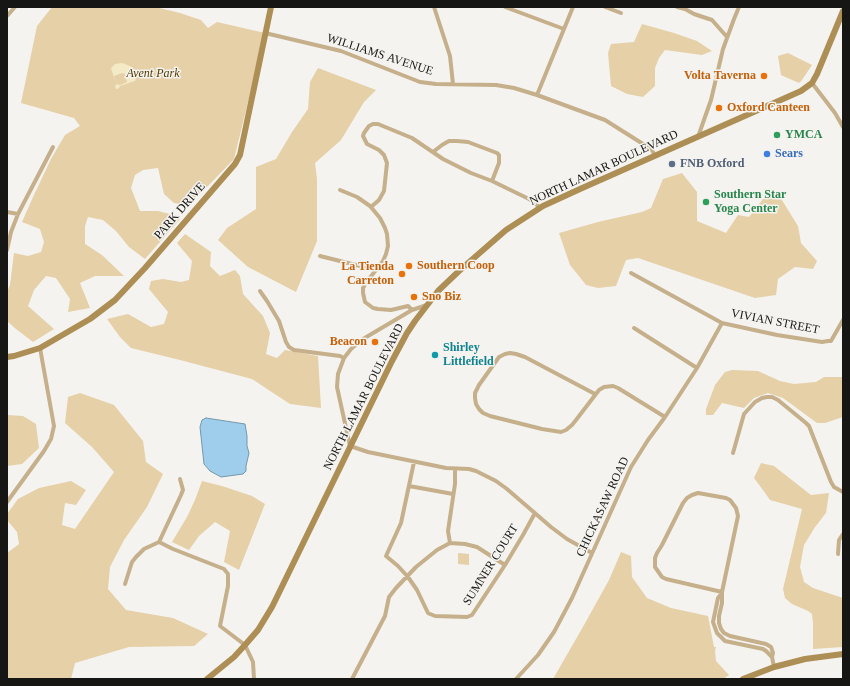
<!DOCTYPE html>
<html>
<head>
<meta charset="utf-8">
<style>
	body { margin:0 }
	#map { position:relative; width:850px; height:686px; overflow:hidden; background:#f5f3ef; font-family:"Times New Roman",serif }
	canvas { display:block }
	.frame { position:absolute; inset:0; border:8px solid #161614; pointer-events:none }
</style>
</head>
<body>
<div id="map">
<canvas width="850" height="686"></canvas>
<div class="frame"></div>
</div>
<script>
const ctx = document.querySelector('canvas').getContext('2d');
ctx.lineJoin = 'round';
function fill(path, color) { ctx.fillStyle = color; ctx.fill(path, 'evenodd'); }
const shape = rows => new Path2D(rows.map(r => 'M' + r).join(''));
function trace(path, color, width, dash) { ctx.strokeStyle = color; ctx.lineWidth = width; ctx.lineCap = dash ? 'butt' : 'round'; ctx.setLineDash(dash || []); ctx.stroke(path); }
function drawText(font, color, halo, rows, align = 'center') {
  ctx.font = font + ' "Times New Roman",serif'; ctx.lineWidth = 3; ctx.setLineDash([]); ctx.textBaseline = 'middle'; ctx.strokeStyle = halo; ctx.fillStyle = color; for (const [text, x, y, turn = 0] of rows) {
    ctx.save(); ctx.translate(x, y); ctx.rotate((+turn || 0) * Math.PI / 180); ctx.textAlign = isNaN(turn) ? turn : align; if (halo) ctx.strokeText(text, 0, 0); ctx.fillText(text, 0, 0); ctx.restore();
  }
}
fill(shape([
	[52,7,155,7,180,13,201,20,208,28,217,22,265,33,234,159,208,186,186,205,174,203,164,194,158,168,143,170,135,175,131,188,140,211,158,211,178,216,180,219,145,259,129,247,116,231,103,220,88,217,85,226,85,244,102,255,124,276,95,276,80,283,90,308,68,312,70,299,56,278,46,276,34,290,28,306,54,329,33,342,16,329,7,321,7,292,10,285,14,253,28,256,41,252,44,242,40,229,22,222,33,197,51,159,65,135,80,126,74,118,21,103,37,26],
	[642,24,674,33,697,41,712,51,702,55,665,50,659,58,655,68,655,86,643,97,627,94,611,86,608,53,611,44,634,42],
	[788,53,812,65,802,80,799,83,783,76,781,75,778,56],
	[318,68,376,90,364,102,341,140,315,163,317,179,317,241,296,292,248,267,218,240,227,228,256,209,256,167,276,159,292,132,308,109,310,82],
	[682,173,697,192,697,221,726,233,738,215,749,217,763,199,780,197,798,226,801,243,817,261,813,269,795,267,778,279,776,295,755,298,638,258,626,260,616,286,598,288,586,285,570,265,559,233,598,222,642,212,651,208,663,179],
	[185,234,211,252,210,266,220,276,235,270,240,276,243,294,263,316,270,333,266,354,277,358,285,350,318,356,321,408,290,404,252,379,180,360,131,348,120,337,107,319,128,314,151,327,164,324,168,312,149,289,151,281,163,279,181,282,189,280,192,261,177,243],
	[732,370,758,371,780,381,794,384,816,382,824,377,843,377,843,417,825,423,817,423,783,398,768,393,754,398,744,408,722,403,713,415,706,415,706,409,715,385,725,372],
	[80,393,114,405,143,441,146,462,163,474,147,507,124,540,110,567,108,589,126,610,173,618,208,634,194,646,129,647,75,663,71,679,7,679,7,553,19,544,17,532,7,520,7,514,18,499,39,488,71,481,86,490,76,505,65,503,62,525,75,529,114,472,92,447,65,423,68,397],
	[7,415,23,416,36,424,39,448,22,464,7,466],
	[761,463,774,466,811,495,829,493,826,513,815,527,804,545,800,567,804,582,813,588,843,598,843,647,813,649,813,623,812,614,808,611,792,604,785,598,783,589,802,509,770,500,763,490,754,478],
	[202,481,222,486,252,496,265,504,239,570,224,562,230,531,215,522,199,536,189,550,172,542,187,517,195,500],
	[621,552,631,556,632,577,647,598,671,608,708,616,714,647,716,647,715,651,716,661,729,675,723,679,553,679,584,625,609,580],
	[458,553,469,554,469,565,458,564]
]), '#e5d0a7');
fill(shape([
	[122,63,125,64,132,67,134,70,136,78,135,81,120,86,119,88,117,89,115,88,116,84,111,68,115,64],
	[122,73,125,74,127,82,120,85,116,84,114,76]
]), '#f4eac5');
const water = shape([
	[206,418,245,424,247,436,247,446,249,453,246,466,246,471,243,474,221,477,210,471,204,464,200,427,202,420,206,418]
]);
fill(water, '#9eceeb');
trace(water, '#7597aa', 1);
trace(shape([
	[434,7,450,56,453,84],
	[505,7,564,29],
	[605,7,621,13],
	[677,7,685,9,694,14,712,20,727,37],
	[7,16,15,7],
	[265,33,341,51,420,82,436,84,496,85,514,88,537,95,605,120,651,149,655,155],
	[812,83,835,113,843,127],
	[537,95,573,7],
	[698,137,705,117,711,100,723,49,734,19,739,7],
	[433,152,442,145,449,141,457,141,468,142,497,153,499,155,499,163,492,181],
	[340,190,357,197,370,206,380,218,385,228,387,234,388,246,386,254,383,261,365,284,363,288,363,293,365,302,373,308,378,309,391,310,408,306,412,310],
	[371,207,379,200,384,191,387,163,384,155,379,150,367,144,363,136,364,133,369,126,373,124,378,124,412,138,443,159,471,173,492,181,529,199,534,202,540,208],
	[7,212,18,214],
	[7,250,11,232,18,214,53,147],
	[320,256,376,270],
	[631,273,722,323,777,335,822,342,828,341,831,341,843,320],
	[260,291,267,301,279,321,286,342,289,347,294,350,340,356,344,358],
	[427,305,412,310,363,339,351,349,344,358,338,374,337,387,350,446,368,452,446,468,469,469,476,471,496,481,507,489,551,527,567,539,592,553],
	[634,328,697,368],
	[595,394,525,357,516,354,510,353,505,354,499,357,479,385,475,393,475,398,476,404,479,409,483,413,490,416,542,429,561,432,566,430,572,425,576,420,599,390,604,387,613,386,618,388,665,417],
	[733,453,744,414,755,402,762,398,767,397,772,397,778,400,806,423,809,426,831,482,834,487,843,492],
	[414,462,401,523,386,556,398,566,408,577,417,590,428,613,430,614,435,616,467,617,472,615,505,565,523,535,535,513],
	[409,486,453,494],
	[7,502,44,451,51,439,54,426,40,348],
	[159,542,173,549,224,569,228,574,228,586,220,626,245,645,253,662,254,679],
	[159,542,181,495,183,490,180,479],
	[450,543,448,531,455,484,455,469],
	[838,554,839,540,843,534],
	[125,584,132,562,136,557,144,549,159,542],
	[722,592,666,579,662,577,655,567,655,558,657,553,662,545,683,503,687,498,692,495,698,493,726,498,730,500,736,508,738,516,722,592,722,603,719,616,719,623,721,629,724,633,730,636,766,644,771,647,773,653,772,657,774,667],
	[722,593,718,598,713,622,717,633,725,641,763,649,766,651,772,657],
	[352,679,385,616,389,597,396,588,416,567,437,550,450,543,465,544,477,547,505,565],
	[516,679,538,655,554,632,572,598,631,467,648,440,665,417,697,368,722,323]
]), '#c5b08b', 4);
trace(shape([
	[7,357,14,356,40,348,90,319,115,300,145,268,235,164,240,155,271,7],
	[207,679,234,657,245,645,258,630,272,607,392,361,407,333,415,321,438,291,459,271,506,230,543,206,580,189,801,91,812,83,817,74,843,11],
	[743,679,774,667,805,659,843,654]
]), '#ad8e54', 6);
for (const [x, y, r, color] of [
	[764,76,4,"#e8710a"],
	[719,108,4,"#e8710a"],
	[777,135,4,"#2e9e5b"],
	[767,154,4,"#3f7fe0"],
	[672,164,4,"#5c6f8a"],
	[706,202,4,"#2e9e5b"],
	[409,266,4,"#e8710a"],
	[402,274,4,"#e8710a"],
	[414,297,4,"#e8710a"],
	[375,342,4,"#e8710a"],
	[435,355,4,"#0f9aa8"]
]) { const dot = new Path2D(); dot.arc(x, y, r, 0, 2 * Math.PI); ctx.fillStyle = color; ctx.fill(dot); trace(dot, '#f5f3ef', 1.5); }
drawText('12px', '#161614', '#f5f3ef', [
	["WILLIAMS AVENUE",380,55,18],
	["NORTH LAMAR BOULEVARD",604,168,-25],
	["PARK DRIVE",180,211,-49],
	["VIVIAN STREET",775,322,11],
	["NORTH LAMAR BOULEVARD",364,397,-63],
	["CHICKASAW ROAD",603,507,-65],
	["SUMNER COURT",491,565,-58]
]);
drawText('italic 12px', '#523b00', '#f5f3ef', [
	["Avent Park",153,74]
]);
drawText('bold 12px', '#c56008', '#f5f3ef', [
	["Volta Taverna",756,76],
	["Oxford Canteen",727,108,"left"],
	["Southern Coop",417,266,"left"],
	["La Tienda",394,267],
	["Carreton",394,281],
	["Sno Biz",422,297,"left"],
	["Beacon",367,342]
], 'right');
drawText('bold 12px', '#27864d', '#f5f3ef', [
	["YMCA",785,135],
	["Southern Star",714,195],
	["Yoga Center",714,209]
], 'left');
drawText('bold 12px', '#366cbe', '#f5f3ef', [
	["Sears",775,154]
], 'left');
drawText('bold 12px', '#4e5e75', '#f5f3ef', [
	["FNB Oxford",680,164]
], 'left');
drawText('bold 12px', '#0d838f', '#f5f3ef', [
	["Shirley",443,348],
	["Littlefield",443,362]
], 'left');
</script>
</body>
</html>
